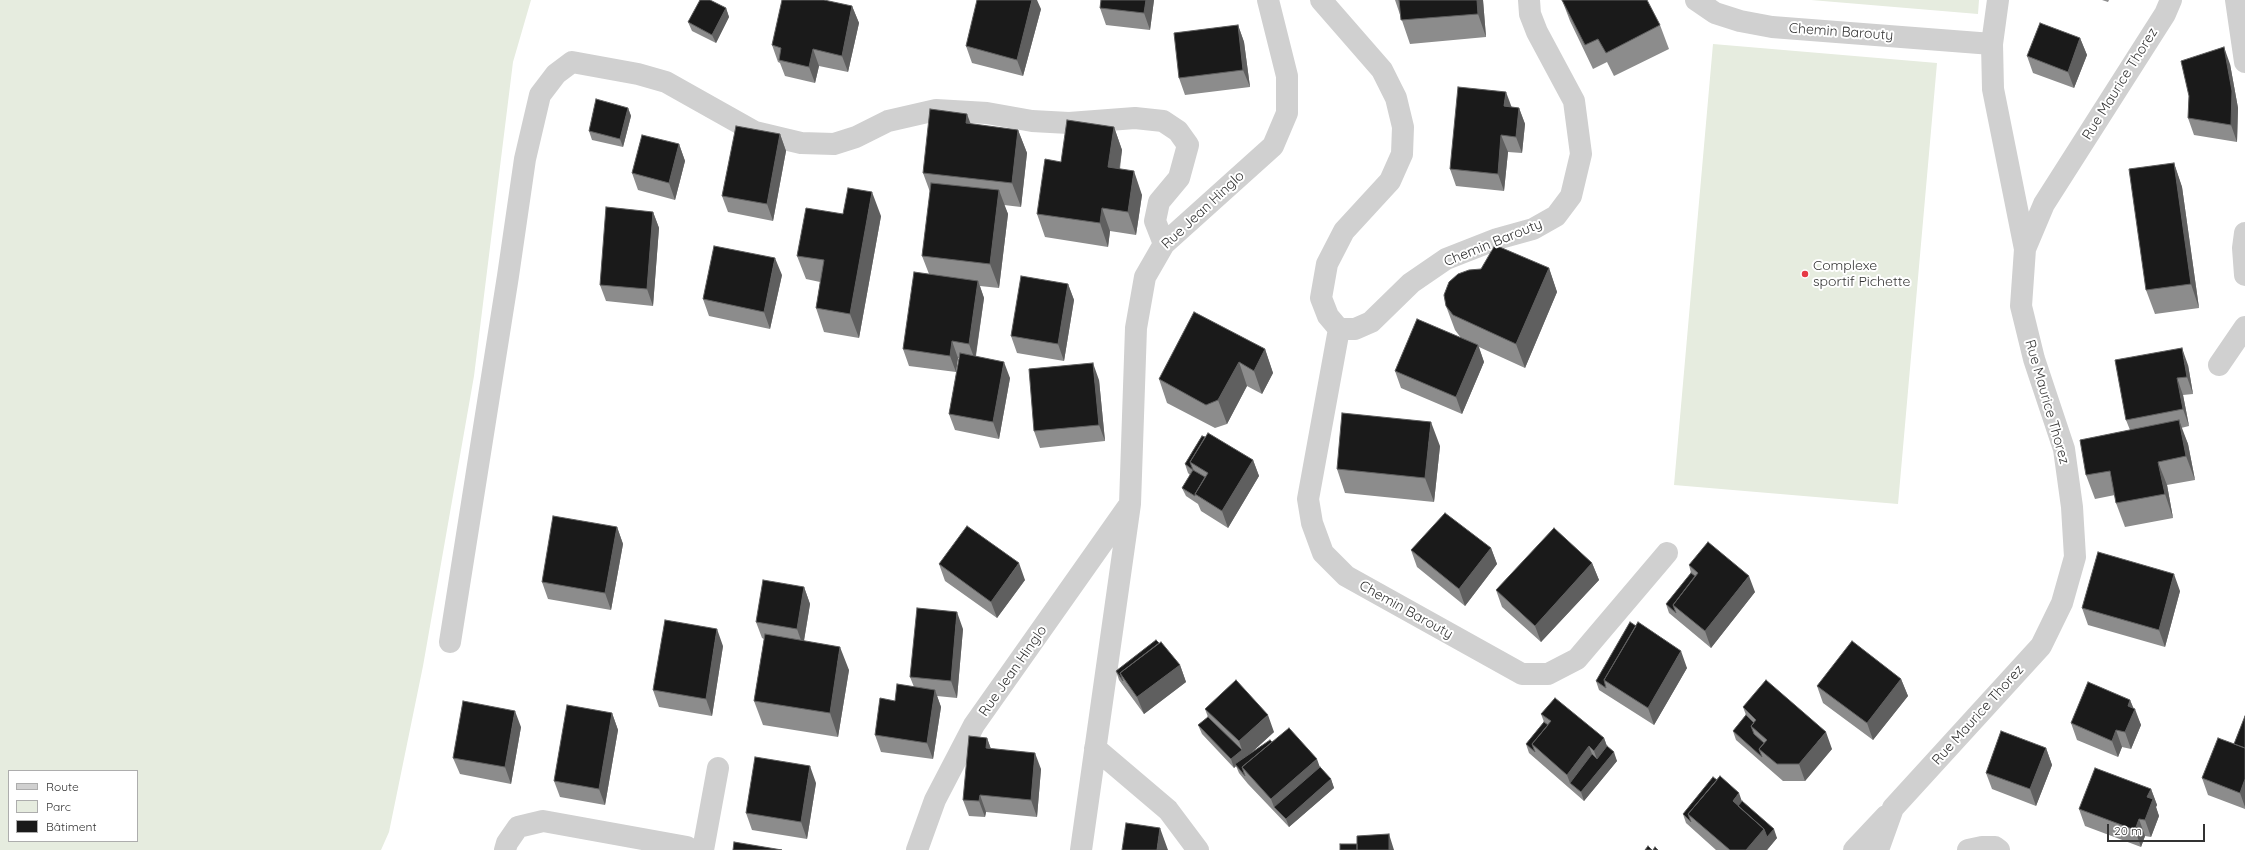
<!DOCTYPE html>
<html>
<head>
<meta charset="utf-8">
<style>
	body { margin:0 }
	#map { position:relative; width:2245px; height:850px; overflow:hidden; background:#fff; font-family:Quicksand,sans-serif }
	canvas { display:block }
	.legend { position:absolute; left:8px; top:770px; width:130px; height:72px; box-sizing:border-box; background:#fff; border:1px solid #adadad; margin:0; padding:5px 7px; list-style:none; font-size:12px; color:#333 }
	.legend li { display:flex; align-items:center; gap:8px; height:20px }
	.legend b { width:20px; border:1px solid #adadad }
	.scale { position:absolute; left:2107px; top:824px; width:98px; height:18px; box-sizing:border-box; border:2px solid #333; border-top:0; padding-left:5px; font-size:12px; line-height:14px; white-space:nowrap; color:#333; -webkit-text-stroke:3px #fff; paint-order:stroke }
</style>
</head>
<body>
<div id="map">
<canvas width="2245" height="850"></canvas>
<ul class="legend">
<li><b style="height:5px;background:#d0d0d0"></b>Route</li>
<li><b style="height:11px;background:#e6ecdf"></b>Parc</li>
<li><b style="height:11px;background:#1a1a1a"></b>Bâtiment</li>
</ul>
<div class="scale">20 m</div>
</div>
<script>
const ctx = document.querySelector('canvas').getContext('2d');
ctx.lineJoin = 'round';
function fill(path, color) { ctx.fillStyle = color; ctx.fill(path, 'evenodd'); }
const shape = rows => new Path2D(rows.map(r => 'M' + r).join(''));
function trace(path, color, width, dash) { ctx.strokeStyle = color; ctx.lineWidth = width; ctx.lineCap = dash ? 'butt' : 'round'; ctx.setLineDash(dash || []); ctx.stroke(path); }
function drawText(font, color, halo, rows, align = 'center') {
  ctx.font = font + ' Quicksand,sans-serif'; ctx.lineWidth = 4; ctx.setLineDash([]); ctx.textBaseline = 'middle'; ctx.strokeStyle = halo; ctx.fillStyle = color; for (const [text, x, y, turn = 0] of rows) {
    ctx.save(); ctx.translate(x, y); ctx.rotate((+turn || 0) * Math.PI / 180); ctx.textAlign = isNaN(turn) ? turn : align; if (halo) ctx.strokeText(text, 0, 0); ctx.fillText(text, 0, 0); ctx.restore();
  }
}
fill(shape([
	[0,0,531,0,513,62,474,376,423,666,389,832,381,850,0,850],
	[9,771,137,771,137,841,9,841],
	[1811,0,1979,0,1978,14],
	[1713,44,1937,63,1898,504,1674,485]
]), '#e6ecdf');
trace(shape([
	[1321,0,1382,70,1396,98,1403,127,1402,154,1390,181,1344,231,1327,264,1321,298,1328,316,1339,329,1355,329,1371,322,1411,283,1446,259,1497,239,1533,229,1556,216,1571,196,1581,154,1574,101,1537,32,1530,14,1529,0],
	[1696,0,1715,13,1740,21,1772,27,1992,44],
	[1998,0,1992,44,1993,89,2025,249],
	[2236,0,2245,62],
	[2245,233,2243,248,2245,275],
	[1339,329,1308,499,1312,523,1323,553,1346,576,1522,674,1548,674,1577,659,1667,553],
	[2219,365,2245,327],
	[450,642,508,276,525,159,540,95,556,74,572,62,638,74,666,82,755,132,801,143,834,144,856,137,888,121,936,110,987,113,1032,121,1069,123,1135,118,1163,121,1178,131,1188,145,1179,178,1159,202,1155,221,1164,244],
	[1095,748,1168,810,1198,850],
	[505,850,507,843,518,827,543,821,687,847,691,850],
	[703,850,718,768],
	[917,850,935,800,974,725,1127,508],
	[1081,850,1130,504,1136,328,1145,277,1164,244,1273,146,1287,113,1287,76,1268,0],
	[1854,850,1886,816],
	[1878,850,1893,808,2041,646,2062,603,2075,557,2072,507,2064,449,2034,359,2021,306,2025,249,2044,204,2165,14,2171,0],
	[1968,850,1982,847,1995,847,1999,850]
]), '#d0d0d0', 22);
fill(shape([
	[1154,0,1150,30,1106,25,1100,8],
	[1395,0,1483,0,1486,37,1410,44],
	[1562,0,1660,25,1669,49,1614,76,1607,62,1593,69,1570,21],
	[2102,0,2109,0,2108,2],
	[852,6,859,23,848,72,819,66,815,83,785,76,780,63,778,62,772,45],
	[726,8,729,17,716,43,692,31,688,22],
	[1041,9,1023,76,972,63,966,46],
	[1238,25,1244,42,1250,87,1185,95,1179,78],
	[2080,38,2087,55,2074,88,2033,73,2027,56],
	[2230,64,2238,108,2237,142,2194,135,2188,118,2189,96],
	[1511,107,1519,108,1525,124,1522,153,1508,152,1504,191,1456,186,1450,169],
	[628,108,631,116,623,147,592,140,589,131],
	[971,124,1018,130,1027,153,1021,207,1004,205,1008,214,999,288,980,286,984,298,976,356,1010,378,999,439,955,430,949,414,959,358,958,358,956,372,909,366,903,349,929,274,922,256,930,192,923,173],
	[1114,127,1122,150,1120,169,1142,195,1136,235,1110,231,1108,247,1045,237,1037,214,1061,162],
	[780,134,786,151,773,221,728,212,722,196],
	[679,144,685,161,675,200,638,190,632,173],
	[2174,163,2182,187,2199,308,2155,314,2146,290],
	[653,212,659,228,653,306,606,301,600,285],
	[843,214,881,216,859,338,824,332,816,308,820,282,806,279,797,256],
	[1549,268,1557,292,1525,368,1479,347,1484,362,1462,414,1401,388,1395,371,1461,338,1455,330,1446,306],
	[782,275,770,329,709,316,703,299],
	[1068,284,1074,300,1064,361,1017,353,1011,336],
	[1265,349,1273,373,1262,394,1247,386,1227,424,1215,428,1167,403,1159,379],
	[2188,365,2193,394,2183,395,2189,426,2181,428,2188,444,2195,480,2167,485,2173,518,2125,527,2116,503,2115,495,2095,499,2086,475,2130,430,2126,420],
	[1099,380,1105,441,1040,448,1034,431],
	[1202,436,1253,460,1259,476,1228,528,1201,511,1198,504,1186,496,1182,488,1190,475,1188,473,1185,464],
	[1440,446,1434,502,1345,493,1337,469],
	[617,527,623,544,611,610,548,599,542,582],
	[1491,548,1497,564,1465,606,1417,567,1411,550],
	[1592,563,1599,580,1541,642,1502,607,1496,590],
	[939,564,1025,580,997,618,945,581],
	[1689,565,1755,592,1711,648,1669,613,1666,604,1691,573],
	[804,587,810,604,804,641,849,670,838,737,763,725,754,701,764,639,762,638,756,622],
	[2180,591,2165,647,2088,625,2082,608],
	[1636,626,1687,668,1654,725,1599,690,1596,681],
	[963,629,957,698,937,696,941,707,933,759,881,752,875,735,895,701,914,687,910,677],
	[1159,643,1180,665,1186,682,1144,714,1119,680,1116,671],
	[723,646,712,716,659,707,653,690],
	[1901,679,1908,696,1873,740,1823,703,1817,686],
	[2130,700,2141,725,2131,749,2122,747,2118,757,2077,740,2071,723],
	[1743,707,1832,749,1805,781,1783,781,1736,740,1733,731,1746,715],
	[1205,709,1274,732,1247,756,1272,742,1320,767,1331,779,1334,788,1289,827,1248,784,1239,773,1236,766,1234,768,1202,734,1198,725,1208,717],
	[612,713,618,730,605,805,560,797,554,781],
	[1541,714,1604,738,1607,746,1617,761,1584,801,1529,753,1526,744,1544,722],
	[2245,716,2245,809,2208,795,2202,778,2234,744],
	[521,727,511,784,460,774,453,758],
	[987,738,991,749,1041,769,1037,817,986,812,985,817,969,816,963,800],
	[2046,748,2052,765,2036,806,1992,789,1986,773],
	[816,783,807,839,752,830,746,813],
	[2151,789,2157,805,2156,807,2159,816,2151,837,2145,836,2141,847,2085,826,2079,809],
	[1742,801,1777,838,1767,850,1716,850,1686,823,1683,814]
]), '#8c8c8c');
fill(shape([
	[1032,0,1037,0,1041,9,1023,76,1017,60],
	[1146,0,1154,0,1150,30,1144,13],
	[1477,0,1483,0,1486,37,1478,14],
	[852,6,859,23,848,72,842,56],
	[726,8,729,17,716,43,712,35],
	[1238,25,1244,42,1250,87,1243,70],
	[2080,38,2087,55,2074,88,2068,72],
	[2224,47,2230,64,2238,108,2237,142,2231,125],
	[813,49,819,66,815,83,809,67],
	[1506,92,1512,108,1504,106],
	[628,108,631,116,623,147,620,139],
	[1519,108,1525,124,1522,153,1516,137],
	[967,114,976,138,966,123],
	[1114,127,1122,150,1116,191,1108,167],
	[1018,130,1027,153,1021,207,1012,183],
	[780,134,786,151,773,221,767,204],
	[1501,135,1508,152,1504,191,1498,174],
	[679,144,685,161,675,200,669,183],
	[2174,163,2182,187,2199,308,2191,284],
	[1134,171,1142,195,1136,235,1128,212],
	[999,190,1008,214,999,288,990,264],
	[872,192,881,216,859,338,850,314],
	[1102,208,1110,231,1108,247,1100,223],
	[653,212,659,228,653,306,647,289],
	[775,258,782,275,770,329,764,312],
	[1549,268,1557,292,1525,368,1516,344],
	[978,281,984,298,975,360,969,344],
	[1068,284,1074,300,1064,361,1058,344],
	[952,341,958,358,956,372,950,356],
	[1478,345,1484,362,1462,414,1456,397],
	[2182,348,2188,365,2193,394,2187,377],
	[1265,349,1273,373,1262,394,1254,371],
	[1004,362,1010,378,999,439,993,422],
	[1239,362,1247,386,1227,424,1218,400],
	[1093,363,1099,380,1105,441,1099,425],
	[2177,378,2183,395,2189,426,2183,409],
	[2179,420,2188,444,2195,480,2186,456],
	[1431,422,1440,446,1434,502,1425,478],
	[1253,460,1259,476,1228,528,1222,511],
	[2158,462,2167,485,2173,518,2165,494],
	[617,527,623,544,611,610,605,593],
	[1491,548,1497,564,1465,606,1459,589],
	[1019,563,1025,580,997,618,991,602],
	[1592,563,1599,580,1541,642,1535,626],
	[2174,574,2180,591,2165,647,2159,630],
	[1749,576,1755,592,1711,648,1705,631],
	[804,587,810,604,803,646,797,629],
	[957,612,963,629,957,698,951,681],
	[717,629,723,646,712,716,706,699],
	[840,647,849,670,838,737,830,713],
	[1681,651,1687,668,1654,725,1648,708],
	[1180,665,1186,682,1144,714,1137,697],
	[1901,679,1908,696,1873,740,1867,723],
	[935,690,941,707,933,759,927,743],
	[2130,700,2134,710,2135,709,2141,725,2131,749,2125,732,2128,706],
	[515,711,521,727,511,784,505,767],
	[612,713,618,730,605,805,599,789],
	[1268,715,1274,732,1237,766,1235,764,1236,766,1234,768,1231,759,1242,750,1239,741],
	[2116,730,2122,747,2118,757,2112,741],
	[1826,732,1832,749,1805,781,1799,764],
	[987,738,993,755,986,748],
	[1604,738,1610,755,1600,768,1594,751],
	[1589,746,1595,762,1570,783,1567,775],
	[2046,748,2052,765,2036,806,2030,789],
	[1614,752,1617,761,1584,801,1581,792],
	[1035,753,1041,769,1037,817,1031,800],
	[1317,759,1323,776,1274,807,1277,815,1271,799],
	[810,766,816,783,807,839,801,822],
	[1331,779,1334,788,1289,827,1286,819],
	[2245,779,2245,807,2240,793],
	[2151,789,2157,805,2156,807,2159,816,2151,837,2145,820,2147,797],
	[1739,793,1745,810,1742,814,1733,801],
	[980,795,986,812,985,817,979,801],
	[2139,819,2145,836,2141,847,2135,830],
	[1160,828,1168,850,1157,850],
	[1764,829,1774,829,1777,838,1767,850,1746,850],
	[1389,834,1394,850,1389,850]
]), '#5f5f5f');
const building = shape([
	[700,0,710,0,726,8,712,35,688,22,700,0],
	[782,0,824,0,852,6,842,56,813,49,809,67,779,60,781,48,772,45,782,0],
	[977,0,1032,0,1017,60,966,46,977,0],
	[1101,0,1146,0,1144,13,1100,8,1101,0],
	[1399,0,1477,0,1478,14,1401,20,1399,0],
	[1562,0,1647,0,1660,25,1606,53,1598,39,1585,45,1562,0],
	[2040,23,2080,38,2068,72,2027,56,2040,23],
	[1238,25,1243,70,1179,78,1174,33,1238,25],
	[2224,47,2232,91,2231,125,2188,118,2189,96,2181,61,2224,47],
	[1458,87,1506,92,1504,106,1519,108,1516,137,1501,135,1498,174,1450,169,1458,87],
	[596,99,628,108,620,139,589,131,596,99],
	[930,109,967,114,966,123,1018,130,1012,183,923,173,930,109],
	[1067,120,1114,127,1108,167,1134,171,1128,212,1102,208,1100,223,1037,214,1045,159,1061,162,1067,120],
	[736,126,780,134,767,204,722,196,736,126],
	[642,135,679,144,669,183,632,173,642,135],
	[2174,163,2191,284,2146,290,2129,169,2174,163],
	[931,183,999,190,990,264,922,256,931,183],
	[848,188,872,192,850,314,816,308,824,260,797,256,806,208,843,214,848,188],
	[606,207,653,212,647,289,600,285,606,207],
	[1495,245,1549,268,1516,344,1453,315,1446,306,1444,295,1449,282,1458,274,1469,270,1481,269,1495,245],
	[714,246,775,258,764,312,703,299,714,246],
	[914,272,978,281,969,344,952,341,950,356,903,349,914,272],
	[1021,276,1068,284,1058,344,1011,336,1021,276],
	[1194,312,1265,349,1254,371,1239,362,1218,400,1206,405,1159,379,1194,312],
	[1417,319,1478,345,1456,397,1395,371,1417,319],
	[2182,348,2187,377,2177,378,2183,409,2126,420,2115,360,2182,348],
	[960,353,1004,362,993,422,949,414,960,353],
	[1093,363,1099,425,1034,431,1029,369,1093,363],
	[1342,413,1431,422,1425,478,1337,469,1342,413],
	[2179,420,2186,456,2158,462,2165,494,2116,503,2110,471,2086,475,2080,440,2179,420],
	[1208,433,1253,460,1222,511,1195,494,1208,473,1190,462,1208,433],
	[1202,436,1205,437,1190,462,1193,470,1205,477,1195,494,1195,496,1182,488,1193,470,1185,464,1202,436],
	[1445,513,1491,548,1459,589,1411,550,1445,513],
	[553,516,617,527,605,593,542,582,553,516],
	[967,526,1019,563,991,602,939,564,967,526],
	[1554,528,1592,563,1535,626,1496,590,1554,528],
	[1708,542,1749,576,1705,631,1673,605,1698,573,1689,565,1708,542],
	[2098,552,2174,574,2159,630,2082,608,2098,552],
	[1691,573,1695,576,1673,605,1676,613,1666,604,1691,573],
	[763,580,804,587,797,629,756,622,763,580],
	[917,608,957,612,951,681,910,677,917,608],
	[665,620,717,629,706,699,653,690,665,620],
	[1630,622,1636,626,1604,680,1606,688,1596,681,1630,622],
	[1638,622,1681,651,1648,708,1604,680,1638,622],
	[765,634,840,647,830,713,754,701,765,634],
	[1156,640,1159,643,1120,673,1123,681,1116,671,1156,640],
	[1852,641,1901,679,1867,723,1817,686,1852,641],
	[1161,642,1180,665,1137,697,1120,673,1161,642],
	[1236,680,1268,715,1239,741,1205,709,1236,680],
	[1766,680,1826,732,1799,764,1777,764,1759,749,1767,740,1751,726,1756,720,1743,707,1766,680],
	[2088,682,2130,700,2128,706,2135,709,2125,732,2116,730,2112,741,2071,723,2088,682],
	[897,684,935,690,927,743,875,735,880,698,895,701,897,684],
	[1555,698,1604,738,1594,751,1589,746,1567,775,1532,744,1551,721,1541,714,1555,698],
	[463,701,515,711,505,767,453,758,463,701],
	[567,705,612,713,599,789,554,781,567,705],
	[1746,715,1754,723,1751,726,1754,734,1764,743,1759,749,1762,757,1733,731,1746,715],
	[2245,716,2245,748,2234,744,2245,716],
	[1208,717,1242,750,1231,759,1198,725,1208,717],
	[1544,722,1548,725,1532,744,1535,752,1526,744,1544,722],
	[1289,728,1317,759,1271,799,1242,767,1289,728],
	[2001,731,2046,748,2030,789,1986,773,2001,731],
	[969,736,987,738,986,748,1035,753,1031,800,980,795,979,801,963,800,969,736],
	[2218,738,2245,748,2245,779,2240,793,2202,778,2218,738],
	[1270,740,1272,742,1242,767,1245,776,1235,764,1270,740],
	[1607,746,1614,752,1581,792,1570,783,1592,754,1597,759,1607,746],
	[755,757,810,766,801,822,746,813,755,757],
	[1320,767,1331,779,1286,819,1274,807,1320,767],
	[2095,768,2151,789,2147,797,2153,799,2145,820,2139,819,2135,830,2079,809,2095,768],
	[1720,776,1739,793,1733,801,1764,829,1746,850,1730,850,1688,814,1720,776],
	[1713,777,1717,780,1688,814,1691,822,1683,814,1713,777],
	[1742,801,1774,829,1767,837,1764,829,1738,806,1742,801],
	[1126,823,1160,828,1157,850,1122,850,1126,823],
	[1389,834,1389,850,1357,850,1357,836,1389,834],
	[734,842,782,850,733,850,734,842],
	[1340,844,1357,844,1357,850,1340,850,1340,844],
	[1648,846,1652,850,1645,850,1648,846],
	[1655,847,1658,850,1653,850,1655,847]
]);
fill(building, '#1a1a1a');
trace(building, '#5f5f5f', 1);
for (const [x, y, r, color] of [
	[1805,274,4,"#e63946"]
]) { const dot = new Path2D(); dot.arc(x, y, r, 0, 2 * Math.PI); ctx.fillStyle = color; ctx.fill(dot); trace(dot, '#fff', 1.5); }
drawText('14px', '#333', '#fff', [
	["Chemin Barouty",1841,32,4],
	["Rue Maurice Thorez",2120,84,-58],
	["Rue Jean Hinglo",1203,210,-43],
	["Chemin Barouty",1493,243,-22],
	["Rue Maurice Thorez",2047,402,74],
	["Chemin Barouty",1406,610,29],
	["Rue Jean Hinglo",1013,671,-55],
	["Rue Maurice Thorez",1978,715,-48]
]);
drawText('14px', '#333', '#fff', [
	["Complexe",1813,266],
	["sportif Pichette",1813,282]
], 'left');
</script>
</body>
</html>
